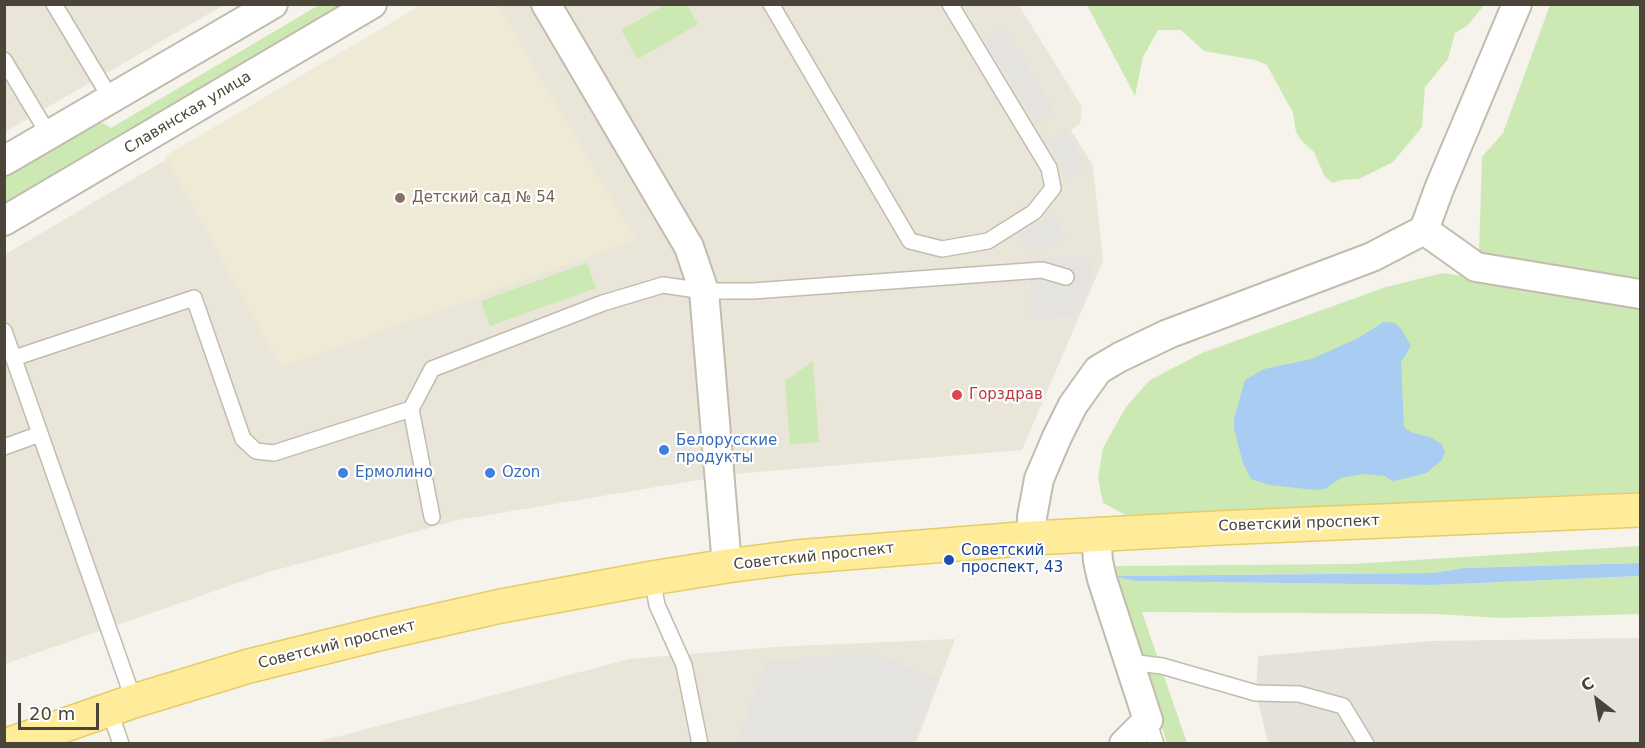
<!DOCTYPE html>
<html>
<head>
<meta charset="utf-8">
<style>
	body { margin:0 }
	#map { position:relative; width:1645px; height:748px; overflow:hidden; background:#f5f3eb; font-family:"DejaVu Sans",sans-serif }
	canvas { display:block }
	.frame { position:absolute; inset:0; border:6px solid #4a4538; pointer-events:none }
	.north { position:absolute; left:1567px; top:670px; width:60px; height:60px; -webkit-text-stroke:4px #fff; paint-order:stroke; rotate:329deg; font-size:16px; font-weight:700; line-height:24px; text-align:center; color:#4a4538 }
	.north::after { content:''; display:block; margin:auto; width:21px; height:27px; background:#4a4538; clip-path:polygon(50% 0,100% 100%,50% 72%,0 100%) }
	.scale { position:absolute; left:18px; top:703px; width:81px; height:27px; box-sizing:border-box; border:3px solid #4a4538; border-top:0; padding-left:8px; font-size:18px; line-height:21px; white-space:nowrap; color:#4a4538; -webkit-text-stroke:4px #fff; paint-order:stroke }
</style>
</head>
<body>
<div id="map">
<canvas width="1645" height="748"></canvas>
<div class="frame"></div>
<div class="north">С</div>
<div class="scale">20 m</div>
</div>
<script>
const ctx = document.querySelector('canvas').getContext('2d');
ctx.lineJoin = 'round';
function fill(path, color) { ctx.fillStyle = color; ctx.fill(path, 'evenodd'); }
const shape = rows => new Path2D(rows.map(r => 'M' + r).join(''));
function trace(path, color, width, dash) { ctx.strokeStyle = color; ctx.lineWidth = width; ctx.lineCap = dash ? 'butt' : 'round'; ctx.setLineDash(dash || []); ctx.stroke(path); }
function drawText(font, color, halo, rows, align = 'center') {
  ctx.font = font + ' "DejaVu Sans",sans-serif'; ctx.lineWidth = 4.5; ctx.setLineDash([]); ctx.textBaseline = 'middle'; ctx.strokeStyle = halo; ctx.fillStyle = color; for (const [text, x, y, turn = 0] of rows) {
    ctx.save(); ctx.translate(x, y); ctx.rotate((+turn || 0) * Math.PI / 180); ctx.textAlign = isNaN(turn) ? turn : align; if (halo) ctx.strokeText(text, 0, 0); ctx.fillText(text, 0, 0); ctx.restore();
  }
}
fill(shape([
	[1018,4,1082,107,1080,124,1071,130,1093,166,1103,261,1022,450,734,474,458,520,269,572,5,664,4,255,429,5],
	[5,5,224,5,5,132],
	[955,639,916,743,310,744,629,659,774,647]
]), '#e9e6d9');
fill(shape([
	[1640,638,1640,743,1268,743,1256,693,1258,656,1432,641]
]), '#e5e2dc');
fill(shape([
	[421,5,498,5,636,240,281,367,165,156]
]), '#eeead5');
fill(shape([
	[319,5,359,5,5,212,4,175,94,124,103,123,111,128],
	[665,5,687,5,698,24,638,59,621,30],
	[1087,5,1484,4,1484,5,1468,25,1455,33,1448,59,1425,87,1422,127,1393,162,1359,179,1341,180,1333,183,1325,177,1314,152,1301,140,1296,132,1293,113,1267,65,1255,60,1204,51,1181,30,1158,30,1143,57,1135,96],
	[1550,5,1640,5,1640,286,1479,253,1482,157,1503,133],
	[587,263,596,288,490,326,481,301],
	[1443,273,1640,304,1640,492,1126,515,1103,503,1098,478,1103,448,1126,407,1150,380,1202,353,1386,287],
	[813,361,819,442,790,445,785,381],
	[1640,546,1640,563,1464,568,1434,573,1117,576,1136,581,1433,585,1640,576,1640,614,1502,618,1436,614,1142,612,1187,743,1167,743,1113,576,1116,566,1352,564]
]), '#cce9b4');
fill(shape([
	[1004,28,1055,112,1036,124,985,39],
	[1065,130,1088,167,1069,178,1047,141],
	[1053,214,1065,235,1032,256,1019,235],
	[1089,256,1092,278,1076,316,1032,319,1028,260],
	[873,653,937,679,913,743,737,743,766,661]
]), '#e4e3df');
fill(shape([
	[1384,322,1395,323,1402,330,1411,346,1401,362,1404,427,1411,432,1432,438,1442,444,1445,453,1441,461,1426,473,1403,479,1393,481,1384,476,1363,474,1341,478,1325,489,1316,490,1269,485,1251,479,1243,463,1234,429,1234,419,1245,380,1264,369,1312,359,1358,338],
	[1640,563,1640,576,1433,585,1136,581,1113,576,1434,573,1464,568]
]), '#a8ccf2');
const service = shape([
	[54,4,111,99],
	[771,4,910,241,942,249,988,241,1034,212,1053,188,1049,168,950,4],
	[4,60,49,135],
	[4,331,134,701],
	[14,358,194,298,243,439,256,451,274,453,411,409,432,369,603,303,663,285,704,291,753,291,1042,270,1066,277],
	[411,409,432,517],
	[4,447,40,434],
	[652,578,657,605,684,665,700,744],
	[1129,662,1162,666,1256,693,1299,694,1343,706,1366,744],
	[109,709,121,744],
	[1148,720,1156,744]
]);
const minor = shape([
	[546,4,689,247,704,291,727,566],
	[4,161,273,4],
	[4,221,372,4],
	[1424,230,1476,267,1640,294],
	[1096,534,1098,561,1102,579,1148,720,1124,744],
	[1033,538,1032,517,1039,479,1057,437,1073,405,1098,370,1120,357,1168,334,1372,257,1424,230,1439,189,1517,4]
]);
const primary = shape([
	[10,744,134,701,249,666,382,633,501,606,652,578,727,566,796,557,1033,538,1218,528,1640,510]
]);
trace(service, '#c1bcad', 18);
trace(minor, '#c1bcad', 32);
trace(primary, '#e5cc69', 36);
trace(service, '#fff', 15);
trace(minor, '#fff', 28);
trace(primary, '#ffec9b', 33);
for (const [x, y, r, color] of [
	[400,198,6,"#8d6e63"],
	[957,395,6,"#e0444e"],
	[664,450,6,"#3f7fe0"],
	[343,473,6,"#3f7fe0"],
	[490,473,6,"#3f7fe0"],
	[949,560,6,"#1a4fb4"]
]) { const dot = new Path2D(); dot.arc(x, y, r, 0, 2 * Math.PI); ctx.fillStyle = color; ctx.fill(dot); trace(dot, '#fff', 2); }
drawText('15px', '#4a4538', '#fff', [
	["Славянская улица",188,113,-31],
	["Советский проспект",1299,524,-2],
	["Советский проспект",814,557,-6],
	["Советский проспект",337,645,-14]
]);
drawText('15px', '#785e54', '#fff', [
	["Детский сад № 54",412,198]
], 'left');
drawText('15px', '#be3a42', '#fff', [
	["Горздрав",969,395]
], 'left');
drawText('15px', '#366cbe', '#fff', [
	["Белорусские",676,441],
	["продукты",676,458],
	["Ермолино",355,473],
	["Ozon",502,473]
], 'left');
drawText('15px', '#164399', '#fff', [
	["Советский",961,551],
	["проспект, 43",961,568]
], 'left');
</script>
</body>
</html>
